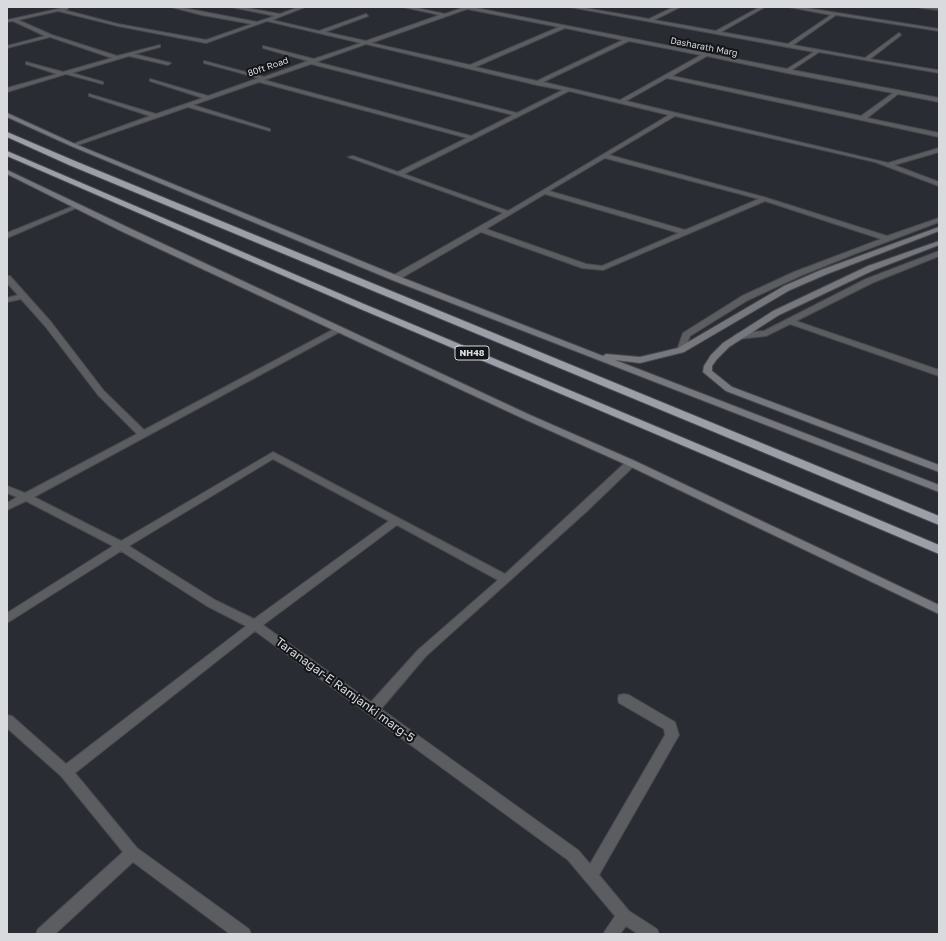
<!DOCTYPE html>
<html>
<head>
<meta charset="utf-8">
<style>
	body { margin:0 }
	#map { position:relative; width:946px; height:941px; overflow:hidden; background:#2a2c33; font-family:"Golos Text",sans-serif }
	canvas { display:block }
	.frame { position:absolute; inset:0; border:8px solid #d8dade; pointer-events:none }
</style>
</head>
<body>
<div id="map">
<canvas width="946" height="941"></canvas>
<div class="frame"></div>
</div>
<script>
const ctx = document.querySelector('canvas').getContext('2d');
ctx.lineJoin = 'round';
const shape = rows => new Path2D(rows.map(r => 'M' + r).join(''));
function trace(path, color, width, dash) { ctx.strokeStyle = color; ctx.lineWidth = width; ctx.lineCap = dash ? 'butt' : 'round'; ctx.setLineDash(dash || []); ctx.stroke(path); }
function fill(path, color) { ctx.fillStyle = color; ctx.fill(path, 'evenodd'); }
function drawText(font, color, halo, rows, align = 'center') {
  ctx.font = font + ' "Golos Text",sans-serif'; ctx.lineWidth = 4; ctx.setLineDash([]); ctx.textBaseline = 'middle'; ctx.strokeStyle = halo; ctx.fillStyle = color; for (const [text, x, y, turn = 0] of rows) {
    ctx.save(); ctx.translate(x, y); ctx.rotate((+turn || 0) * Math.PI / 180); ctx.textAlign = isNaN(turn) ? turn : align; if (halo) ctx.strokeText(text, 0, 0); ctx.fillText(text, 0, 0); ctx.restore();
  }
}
const street = shape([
	[67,7,68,9,64,10,118,24,206,40,252,24,202,15,171,7,178,7,257,22,275,16,231,7,241,7,280,14,299,7,305,7,272,20,319,31,366,14,368,16,325,32,366,41,440,15,403,7,412,7,445,14,465,7,471,7,787,69,814,52,570,7,579,7,649,19,674,7,680,7,654,20,716,31,760,7,765,7,721,32,788,44,831,15,789,7,800,7,939,29,939,31,836,15,793,45,865,58,899,33,901,35,870,59,937,70,939,71,939,73,819,52,792,70,939,98,939,102,898,94,867,118,939,133,939,137,667,78,626,101,888,163,939,148,939,152,894,165,939,182,939,186,875,162,675,116,609,155,767,198,887,236,939,218,939,222,852,255,800,276,748,300,690,336,685,350,681,353,677,350,683,333,742,296,794,272,881,239,765,201,603,270,582,268,481,232,398,280,392,280,392,276,503,213,348,157,353,156,398,172,467,138,259,82,193,105,270,129,270,131,188,107,75,146,70,145,150,116,89,96,89,94,156,114,203,98,150,81,150,79,208,96,259,78,204,63,204,61,264,77,308,61,263,48,263,46,314,59,361,43,267,21,206,43,118,26,58,11,18,20,52,35,117,56,160,45,160,47,134,54,171,63,168,65,129,56,72,73,103,82,103,84,66,74,7,92,7,88,57,74,26,64,26,62,63,72,112,58,50,37,7,48,7,46,45,36,13,21,7,22,7,20,67,7],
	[467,9,559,27,470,65,371,43,467,9],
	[565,28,623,40,537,81,475,67,565,28],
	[629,41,701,55,620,100,543,82,629,41],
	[366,44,537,85,563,90,517,113,316,62,366,44],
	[707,56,787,73,893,93,861,116,672,76,707,56],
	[311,64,513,115,471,136,264,80,311,64],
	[569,91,669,115,508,211,404,174,569,91],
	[605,158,759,199,685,230,549,191,605,158],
	[545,194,679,233,602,266,586,264,486,229,545,194],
	[919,7,939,8,939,10,921,8,919,7],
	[76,205,81,206,7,238,7,233,76,205],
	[939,251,939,256,872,283,796,321,939,370,939,376,790,324,766,336,738,339,734,336,738,333,764,331,866,279,939,251],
	[7,276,10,276,51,322,104,391,144,430,338,327,341,327,345,329,34,497,121,541,273,452,505,574,627,461,635,461,636,463,635,465,586,512,426,656,381,709,578,850,590,864,665,735,664,729,619,703,618,699,619,695,624,694,629,695,675,722,679,735,599,875,629,911,657,929,659,934,638,934,626,926,620,934,603,934,615,916,568,860,255,631,75,773,137,848,249,929,251,934,230,934,133,862,55,934,36,934,38,929,123,852,61,776,7,728,7,715,12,716,66,764,246,626,207,606,121,551,7,623,7,613,113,546,26,501,7,510,7,503,17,497,7,493,7,486,25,493,137,434,98,395,45,326,21,299,7,302,7,298,18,295,7,283,7,276],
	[273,459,389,521,254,619,215,600,129,546,273,459],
	[397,525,498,580,418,650,371,702,263,625,397,525]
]);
const secondary = shape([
	[7,113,75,144,398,276,603,356,606,354,640,357,678,348,784,286,821,270,939,227,939,231,827,274,790,290,684,352,640,363,615,360,939,485,939,492,392,280,71,146,7,117,7,113],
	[7,170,127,227,530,415,635,461,939,605,939,614,627,465,524,419,121,231,7,174,7,170],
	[939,241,939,245,874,270,779,315,729,347,717,359,712,366,712,371,732,387,939,465,939,472,726,391,703,372,704,366,711,355,723,343,773,311,868,266,939,241]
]);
const highway = shape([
	[7,132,75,161,939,516,939,525,69,165,7,137,7,132],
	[7,151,364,304,939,545,939,554,358,308,7,156,7,151]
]);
trace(street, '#46484e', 2);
trace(secondary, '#46484e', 2);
trace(highway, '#46484e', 2);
fill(street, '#5c5d60');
fill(secondary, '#76787d');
fill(highway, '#9c9fa8');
drawText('9px', '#d8dade', '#141518', [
	["Dasharath Marg",704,47,11],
	["80ft Road",268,67,-19]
]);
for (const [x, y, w] of [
	[472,353,34]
]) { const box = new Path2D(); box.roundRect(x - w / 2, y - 7, w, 14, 3); ctx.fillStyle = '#141518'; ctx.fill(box); trace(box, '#d8dade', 1); }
drawText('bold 9px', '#d8dade', null, [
	["NH48",472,353]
]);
drawText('12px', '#d8dade', '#141518', [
	["Taranagar-E Ramjanki marg-5",345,690,36]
]);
</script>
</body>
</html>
